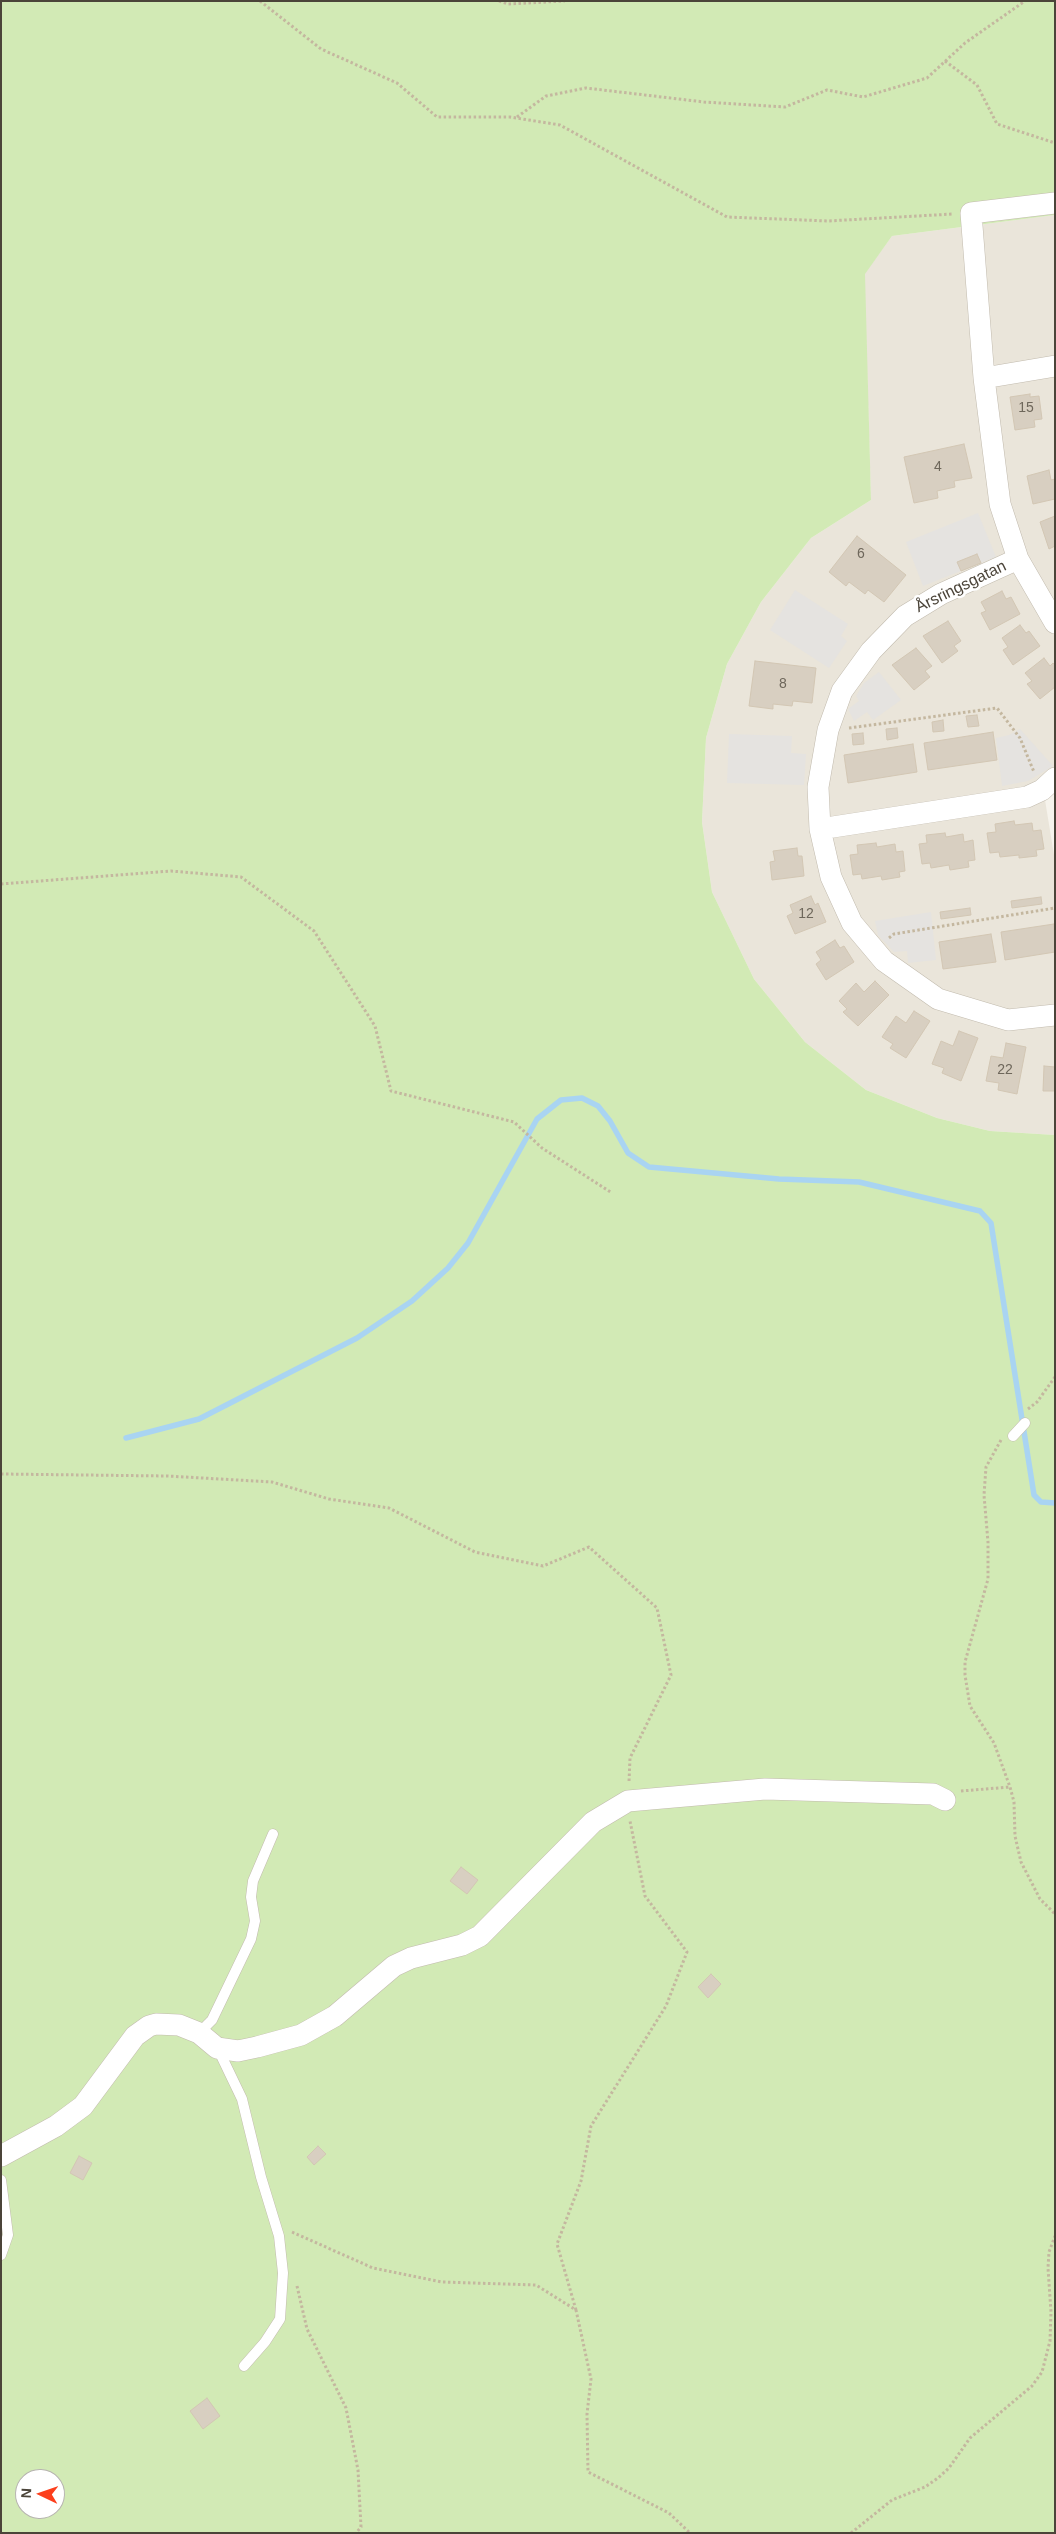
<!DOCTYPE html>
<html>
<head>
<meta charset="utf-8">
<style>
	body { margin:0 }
	#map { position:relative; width:1056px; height:2534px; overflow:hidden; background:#f6f3ec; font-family:Helvetica,sans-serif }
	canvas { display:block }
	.frame { position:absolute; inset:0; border:2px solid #4b4439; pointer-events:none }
	.north { position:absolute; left:15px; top:2469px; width:50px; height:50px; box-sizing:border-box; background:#fff; border:1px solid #b7b4b0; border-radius:50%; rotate:273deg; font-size:14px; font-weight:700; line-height:20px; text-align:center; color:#4b4439 }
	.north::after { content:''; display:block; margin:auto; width:18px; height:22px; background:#fc3f1d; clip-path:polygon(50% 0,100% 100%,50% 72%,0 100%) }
</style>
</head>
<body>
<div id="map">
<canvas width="1056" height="2534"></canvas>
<div class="frame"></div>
<div class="north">N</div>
</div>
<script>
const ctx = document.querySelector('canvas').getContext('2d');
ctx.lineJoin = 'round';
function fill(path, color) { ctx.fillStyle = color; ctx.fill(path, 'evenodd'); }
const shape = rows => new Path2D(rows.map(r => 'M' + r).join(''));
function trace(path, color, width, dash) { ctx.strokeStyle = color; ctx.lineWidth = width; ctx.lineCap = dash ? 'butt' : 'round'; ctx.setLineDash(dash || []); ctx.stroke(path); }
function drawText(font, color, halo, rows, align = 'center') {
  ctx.font = font + ' Helvetica,sans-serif'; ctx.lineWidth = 5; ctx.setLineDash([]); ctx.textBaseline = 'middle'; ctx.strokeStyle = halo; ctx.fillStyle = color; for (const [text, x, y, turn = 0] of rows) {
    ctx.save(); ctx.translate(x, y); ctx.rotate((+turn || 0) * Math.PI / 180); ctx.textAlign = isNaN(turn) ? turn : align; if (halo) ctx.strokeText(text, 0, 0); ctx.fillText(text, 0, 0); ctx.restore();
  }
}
fill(shape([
	[1055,215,1055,789,1045,800,1055,861,1055,1135,990,1131,937,1118,866,1090,805,1042,754,979,712,892,702,822,706,738,727,664,761,602,811,538,871,500,864,274,892,236]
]), '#eae5da');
fill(shape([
	[1,1,1055,1,1055,215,892,236,865,274,871,500,811,538,761,602,727,664,706,738,702,822,712,892,754,979,805,1042,866,1090,937,1118,990,1131,1055,1135,1055,2533,1,2533],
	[25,2479,55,2479,55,2509,25,2509]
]), '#d2eab5');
fill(shape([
	[978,513,996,557,923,586,906,542],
	[795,590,848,624,841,636,847,641,829,668,770,630],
	[879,672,901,700,873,720,867,712,854,721,848,709,859,701,856,696,864,683],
	[1020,729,1053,766,1028,781,1002,786,996,738,1009,735],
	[729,734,792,736,791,753,806,754,804,785,727,783],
	[931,912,936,960,908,963,907,951,894,952,878,935,875,921]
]), '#e5e3e0');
trace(shape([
	[126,1438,199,1419,357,1338,412,1301,448,1268,468,1243,537,1119,561,1100,582,1098,598,1106,610,1121,628,1153,649,1167,779,1179,859,1182,980,1211,991,1223,1034,1495,1041,1502,1055,1503]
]), '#a9d4f2', 5.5);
const building = shape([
	[1030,394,1030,397,1039,396,1042,419,1034,420,1035,427,1015,430,1010,397,1030,394],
	[964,444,972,478,954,481,955,487,937,491,938,498,914,503,904,457,964,444],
	[1049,470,1051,480,1055,479,1055,499,1033,504,1027,476,1049,470],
	[1055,516,1055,546,1049,549,1040,522,1055,516],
	[857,536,906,575,884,602,868,590,865,594,849,582,846,586,829,572,857,536],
	[977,554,981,563,961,571,957,562,977,554],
	[1002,591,1006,599,1011,597,1020,614,990,630,981,613,986,611,981,602,1002,591],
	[948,621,961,641,954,646,958,651,942,663,923,636,948,621],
	[1020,625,1026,633,1029,631,1040,646,1013,665,1003,650,1008,647,1002,638,1020,625],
	[916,648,932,666,925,671,930,677,914,690,892,665,916,648],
	[1044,658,1050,666,1053,663,1055,665,1055,687,1040,699,1027,684,1032,681,1025,673,1044,658],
	[755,661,816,668,812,703,793,701,792,706,773,704,773,709,749,706,755,661],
	[977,715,979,726,968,727,966,716,977,715],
	[943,720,944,731,933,732,932,722,943,720],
	[897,728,898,738,887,740,886,729,897,728],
	[993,732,997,760,928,770,924,743,993,732],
	[863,733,864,744,853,745,852,734,863,733],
	[913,744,917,772,848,783,844,755,913,744],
	[1014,821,1015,825,1032,823,1033,831,1041,830,1044,849,1036,850,1037,856,1019,858,1019,855,1000,857,999,852,990,853,987,833,996,832,995,824,1014,821],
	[945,833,946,837,963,834,964,842,973,840,975,860,968,861,969,867,950,870,949,865,931,868,930,863,922,864,919,844,927,843,926,835,945,833],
	[876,843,877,847,895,844,896,852,903,851,905,871,899,872,900,877,882,880,881,876,862,879,861,874,853,875,850,855,858,854,857,845,876,843],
	[797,848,798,856,802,856,804,876,772,880,770,862,775,861,773,851,797,848],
	[811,896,815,905,818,903,826,922,795,934,787,916,793,913,790,905,811,896],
	[1041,897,1042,904,1012,908,1011,901,1041,897],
	[970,908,971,915,941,919,940,912,970,908],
	[1054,924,1055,952,1005,960,1001,932,1054,924],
	[991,934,996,962,943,969,939,942,991,934],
	[835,940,840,948,844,946,854,962,826,980,816,964,821,960,816,952,835,940],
	[875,981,889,995,858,1026,843,1012,847,1009,839,1001,856,983,864,992,875,981],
	[914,1011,930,1021,906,1058,890,1048,893,1044,882,1037,896,1016,906,1023,914,1011],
	[959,1031,978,1038,961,1081,942,1073,944,1068,932,1064,941,1041,953,1046,959,1031],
	[1006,1043,1026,1047,1017,1094,998,1090,999,1083,986,1081,991,1056,1003,1058,1006,1043],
	[1044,1066,1055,1067,1055,1091,1043,1091,1044,1066],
	[461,1867,478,1880,467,1894,450,1881,461,1867],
	[711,1974,721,1984,708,1998,698,1987,711,1974],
	[318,2146,326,2154,314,2165,307,2157,318,2146],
	[79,2156,92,2163,83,2180,70,2173,79,2156],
	[207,2398,220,2416,203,2429,190,2411,207,2398]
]);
fill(building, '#d8cfc1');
trace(building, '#d3c7b4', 1);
const lane = shape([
	[1013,1436,1025,1423],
	[199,2033,212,2020,251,1939,255,1921,251,1897,253,1881,273,1834],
	[218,2049,242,2099,261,2177,279,2236,283,2273,280,2319,265,2342,244,2366],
	[1,2180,8,2235,1,2255]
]);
const street = shape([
	[1055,203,971,213,984,378,1000,504,1018,559,1055,623],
	[984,378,1055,366],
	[1018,559,941,594,905,616,871,651,842,691,828,730,818,787,820,829,831,877,852,923,884,961,938,999,1008,1020,1055,1015],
	[820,829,1027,797,1042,790,1055,778],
	[1,2156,56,2126,83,2106,135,2036,149,2026,156,2024,179,2025,199,2033,217,2048,238,2051,257,2047,301,2035,335,2016,394,1966,411,1958,462,1945,480,1936,593,1822,628,1801,765,1789,933,1794,945,1800]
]);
trace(lane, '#c2bbae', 11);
trace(street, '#c2bbae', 22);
trace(shape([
	[260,1,321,49,397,83,437,117,510,117,560,125,727,217,828,221,953,214],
	[499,1,508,4,565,1],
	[945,61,977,85,997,124,1055,143],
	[517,117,546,96,586,88,704,102,785,107,827,90,863,97,927,78,965,43,1025,1],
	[849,728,997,708,1020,738,1034,772],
	[1,884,171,871,241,877,314,931,375,1026,391,1091,514,1122,542,1148,612,1193],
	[889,938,894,934,1055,908],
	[1028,1409,1037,1402,1055,1377],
	[1001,1440,986,1467,984,1495,988,1542,988,1579,965,1662,965,1675,970,1706,994,1743,1010,1787,1014,1802,1015,1836,1021,1862,1040,1899,1055,1914],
	[1,1474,167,1476,272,1482,329,1499,389,1508,475,1552,543,1566,589,1547,657,1608,671,1675,630,1758,629,1782],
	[961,1791,1010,1787],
	[292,2232,373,2268,442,2282,536,2285,576,2310,591,2379,587,2414,588,2472,669,2513,690,2533],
	[297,2286,307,2329,346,2408,358,2470,361,2527,356,2533],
	[576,2310,557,2244,581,2181,591,2126,666,2006,687,1952,645,1896,630,1821],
	[851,2533,892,2500,925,2487,938,2478,949,2468,970,2438,1032,2386,1042,2372,1050,2341,1051,2312,1048,2268,1049,2252,1055,2236]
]), '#c4b79f', 3, [2.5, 2.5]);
trace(lane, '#fff', 10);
trace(street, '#fff', 21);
drawText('14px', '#6e675b', null, [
	["15",1026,408],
	["4",938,467],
	["6",861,554],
	["8",783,684],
	["12",806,914],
	["22",1005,1070]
]);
drawText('16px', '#4b4439', '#fff', [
	["Årsringsgatan",961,587,-26]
]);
</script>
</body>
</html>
